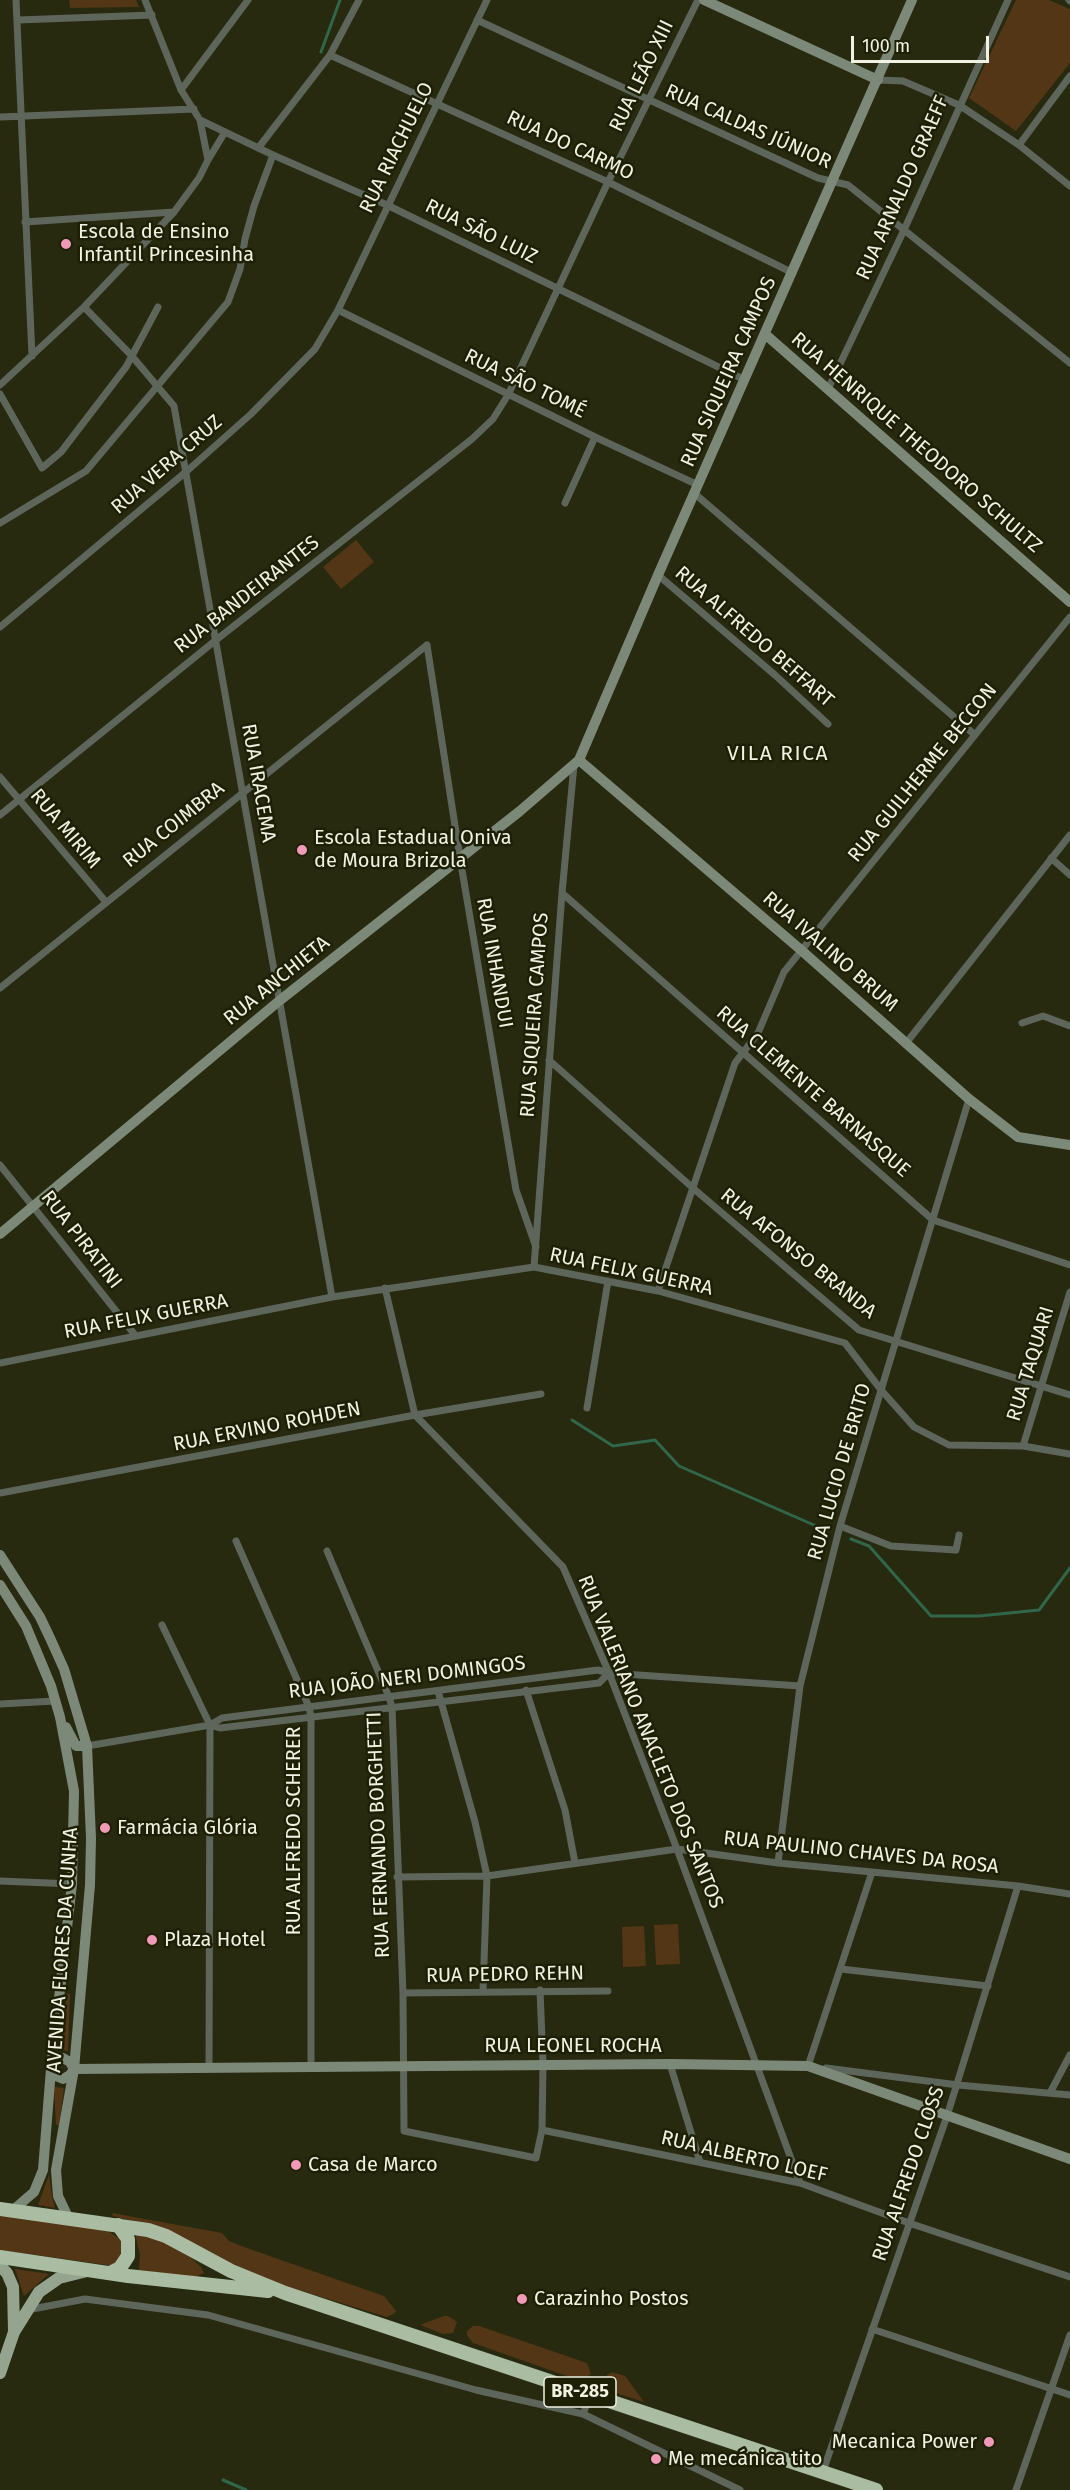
<!DOCTYPE html>
<html>
<head>
<meta charset="utf-8">
<style>
	body { margin:0 }
	#map { position:relative; width:1070px; height:2490px; overflow:hidden; background:#272a0f; font-family:"Fira Sans",sans-serif }
	canvas { display:block }
	.scale { position:absolute; left:851px; top:36px; width:138px; height:27px; box-sizing:border-box; border:3px solid #f0f2e2; border-top:0; padding-left:8px; font-size:18px; line-height:21px; white-space:nowrap; color:#f0f2e2; -webkit-text-stroke:4px #1e2006; paint-order:stroke }
</style>
</head>
<body>
<div id="map">
<canvas width="1070" height="2490"></canvas>
<div class="scale">100 m</div>
</div>
<script>
const ctx = document.querySelector('canvas').getContext('2d');
ctx.lineJoin = 'round';
function fill(path, color) { ctx.fillStyle = color; ctx.fill(path, 'evenodd'); }
const shape = rows => new Path2D(rows.map(r => 'M' + r).join(''));
function trace(path, color, width, dash) { ctx.strokeStyle = color; ctx.lineWidth = width; ctx.lineCap = dash ? 'butt' : 'round'; ctx.setLineDash(dash || []); ctx.stroke(path); }
function drawText(font, color, halo, rows, align = 'center') {
  ctx.font = font + ' "Fira Sans",sans-serif'; ctx.lineWidth = 5; ctx.setLineDash([]); ctx.textBaseline = 'middle'; ctx.strokeStyle = halo; ctx.fillStyle = color; for (const [text, x, y, turn = 0] of rows) {
    ctx.save(); ctx.translate(x, y); ctx.rotate((+turn || 0) * Math.PI / 180); ctx.textAlign = isNaN(turn) ? turn : align; if (halo) ctx.strokeText(text, 0, 0); ctx.fillText(text, 0, 0); ctx.restore();
  }
}
fill(shape([
	[69,0,136,0,139,7,70,8],
	[1016,0,1049,0,1070,9,1070,63,1016,131,969,98],
	[356,540,374,562,341,589,323,567],
	[678,1924,680,1964,656,1965,654,1925],
	[644,1926,646,1966,623,1967,622,1927],
	[67,1994,70,1994,68,2051,59,2050],
	[54,2087,64,2088,59,2125,56,2125],
	[49,2175,52,2196,55,2208,38,2205],
	[112,2213,222,2233,229,2241,244,2247,384,2296,396,2311,395,2313,387,2317,246,2274,141,2223,113,2216],
	[0,2215,108,2231,122,2240,123,2258,113,2265,107,2265,0,2250],
	[135,2233,161,2240,190,2257,201,2267,204,2273,195,2277,139,2270,140,2255],
	[15,2269,49,2274,24,2296],
	[444,2316,448,2316,457,2322,453,2333,443,2334,420,2325],
	[473,2326,479,2326,587,2363,591,2374,581,2381,473,2343,467,2335,467,2331],
	[612,2372,625,2376,644,2402,610,2391,605,2381,607,2375]
]), '#533615');
trace(shape([
	[321,52,340,0],
	[572,1420,613,1446,655,1440,679,1466,823,1529],
	[851,1539,869,1546,931,1616,979,1616,1039,1610,1070,1568],
	[223,2480,246,2490]
]), '#30674b', 3);
trace(shape([
	[16,0,32,356],
	[1069,0,1070,1],
	[18,20,152,15],
	[477,20,818,178,848,185,1070,363],
	[330,55,608,182,793,273],
	[878,80,903,81,959,105,1019,145,1070,186],
	[181,90,248,0],
	[0,117,194,109],
	[200,120,273,155,387,205,745,380],
	[1019,145,1070,76],
	[259,147,330,55,359,0],
	[208,160,225,132],
	[25,222,174,212],
	[84,307,131,355,174,406,332,1297],
	[338,310,595,437,698,485],
	[0,385,84,307,174,212,199,178,208,160,200,120,181,90,145,0],
	[828,389,904,230,1008,0],
	[0,394,42,468,61,452,126,367,158,307],
	[694,493,975,735],
	[565,503,595,437],
	[0,523,86,471,228,302,240,269,245,239,254,206,273,155],
	[658,575,775,675,828,724],
	[0,627,187,471,251,414,315,349,338,310,487,0],
	[427,645,460,858,516,1190,536,1247],
	[0,777,106,902],
	[0,815,216,640,472,439,493,419,508,395,608,182,698,0],
	[1051,858,1070,875],
	[562,893,933,1220,1070,1265],
	[0,988,427,645],
	[1022,1023,1043,1016,1070,1026],
	[907,1042,1070,835],
	[549,1060,694,1189,859,1330,1070,1395],
	[0,1165,135,1335],
	[534,1267,562,893,574,765],
	[385,1288,415,1415,563,1567,609,1673,677,1849,800,2183],
	[658,1291,735,1063,758,1033,784,972,1070,617],
	[0,1363,332,1297,534,1267,658,1291,845,1343,882,1391,914,1427,949,1445,1023,1446,1070,1454],
	[587,1408,608,1281],
	[1023,1446,1070,1292],
	[0,1493,415,1415,541,1394],
	[840,1526,891,1546,956,1550,959,1535],
	[236,1541,309,1707,311,1717,311,2065],
	[327,1551,389,1697,392,1707,403,1993,404,2131,536,2158,542,2130,543,2064,540,1990],
	[162,1625,210,1725,209,2067],
	[526,1690,565,1810,575,1863],
	[438,1691,475,1822,487,1876,483,1991],
	[0,1704,55,1701],
	[210,1725,220,1728,599,1683,609,1673],
	[87,1746,210,1725,222,1718,598,1670,609,1673,800,1686],
	[778,1863,800,1686,840,1526,969,1099],
	[397,1877,487,1876,677,1849,778,1863,1018,1886,1070,1894],
	[0,1881,72,1884],
	[841,1969,988,1986],
	[403,1993,608,1991],
	[670,2064,700,2162],
	[812,2067,808,2066,872,1872],
	[826,2068,958,2085,1070,2095],
	[1050,2093,1070,2055],
	[542,2130,800,2183,909,2223,1070,2277],
	[27,2310,85,2299,208,2315,476,2390,583,2414,740,2490],
	[872,2329,1070,2395],
	[583,2414,590,2396],
	[823,2471,947,2116,1018,1886],
	[1016,2490,1070,2335]
]), '#5e665b', 7);
trace(shape([
	[704,0,878,80],
	[765,334,1070,602],
	[579,760,801,950,969,1099,1018,1137,1070,1145],
	[0,1234,279,1001,520,811,579,760,658,575,912,0],
	[0,1555,40,1617,50,1638,64,1669,87,1746,91,1838,90,1885,74,2069,56,2170,58,2196,69,2219],
	[0,1585,26,1626,51,1686,60,1717,74,1791,72,1884,51,2069,43,2170,34,2192,12,2211],
	[66,1727,76,1746,87,1746],
	[52,2062,63,2058,70,2062,74,2069],
	[74,2069,670,2064,808,2066,1070,2159],
	[51,2074,63,2079,70,2075,74,2069]
]), '#7d8978', 10);
trace(shape([
	[0,2266,7,2273,13,2287,14,2331],
	[0,2373,14,2332,39,2292,59,2278,87,2271]
]), '#95a48e', 12);
trace(shape([
	[0,2209,148,2230,166,2236,231,2271,285,2293,876,2490],
	[0,2257,128,2276,268,2291],
	[110,2273,120,2268,128,2256,128,2239,118,2225]
]), '#aabda2', 14);
for (const [x, y, r, color] of [
	[66,244,6,"#f09ab7"],
	[302,850,6,"#f09ab7"],
	[105,1828,6,"#f09ab7"],
	[152,1940,6,"#f09ab7"],
	[296,2165,6,"#f09ab7"],
	[522,2299,6,"#f09ab7"],
	[989,2442,6,"#f09ab7"],
	[656,2459,6,"#f09ab7"]
]) { const dot = new Path2D(); dot.arc(x, y, r, 0, 2 * Math.PI); ctx.fillStyle = color; ctx.fill(dot); trace(dot, '#1e2006', 2); }
for (const [x, y, w] of [
	[580,2392,72]
]) { const box = new Path2D(); box.roundRect(x - w / 2, y - 15, w, 30, 4.5); ctx.fillStyle = '#1e2006'; ctx.fill(box); trace(box, '#f0f2e2', 1.5); }
drawText('bold 18px', '#f0f2e2', null, [
	["BR-285",580,2392]
]);
drawText('20px', '#f0f2e2', '#1e2006', [
	["RUA LEÃO XIII",642,76,-64],
	["RUA CALDAS JÚNIOR",748,127,24],
	["RUA DO CARMO",570,146,25],
	["RUA RIACHUELO",397,148,-64],
	["RUA ARNALDO GRAEFF",903,188,-66],
	["RUA SÃO LUIZ",481,232,26],
	["RUA SIQUEIRA CAMPOS",729,372,-66],
	["RUA SÃO TOMÉ",525,384,26],
	["RUA HENRIQUE THEODORO SCHULTZ",916,443,41],
	["RUA VERA CRUZ",167,465,-41],
	["RUA BANDEIRANTES",247,595,-38],
	["RUA ALFREDO BEFFART",754,637,41],
	["RUA GUILHERME BECCON",923,773,-51],
	["RUA IRACEMA",258,783,80],
	["RUA COIMBRA",174,825,-39],
	["RUA MIRIM",65,829,50],
	["RUA IVALINO BRUM",830,952,41],
	["RUA INHANDUI",494,963,80],
	["RUA ANCHIETA",277,981,-39],
	["RUA SIQUEIRA CAMPOS",535,1015,-86],
	["RUA CLEMENTE BARNASQUE",813,1092,41],
	["RUA PIRATINI",81,1240,52],
	["RUA AFONSO BRANDA",798,1254,39],
	["RUA FELIX GUERRA",631,1272,12],
	["RUA FELIX GUERRA",146,1317,-11],
	["RUA TAQUARI",1031,1364,-73],
	["RUA ERVINO ROHDEN",267,1427,-11],
	["RUA LUCIO DE BRITO",840,1472,-74],
	["RUA JOÃO NERI DOMINGOS",407,1678,-7],
	["RUA VALERIANO ANACLETO DOS SANTOS",650,1742,68],
	["RUA ALFREDO SCHERER",294,1831,-90],
	["RUA FERNANDO BORGHETTI",379,1835,-92],
	["RUA PAULINO CHAVES DA ROSA",861,1853,6],
	["AVENIDA FLORES DA CUNHA",63,1950,-86],
	["RUA PEDRO REHN",505,1975,-1],
	["RUA LEONEL ROCHA",573,2046],
	["RUA ALBERTO LOEF",744,2157,13],
	["RUA ALFREDO CLOSS",909,2174,-71]
]);
drawText('20px', '#f0f2e2', '#1e2006', [
	["Escola de Ensino",78,232],
	["Infantil Princesinha",78,255],
	["Escola Estadual Oniva",314,838],
	["de Moura Brizola",314,861],
	["Farmácia Glória",117,1828],
	["Plaza Hotel",164,1940],
	["Casa de Marco",308,2165],
	["Carazinho Postos",534,2299],
	["Mecanica Power",977,2442,"right"],
	["Me mecánica tito",668,2459]
], 'left');
ctx.letterSpacing = '1.5px';
drawText('21px', '#f0f2e2', '#1e2006', [
	["VILA RICA",778,754]
]);
ctx.letterSpacing = '0px';
</script>
</body>
</html>
